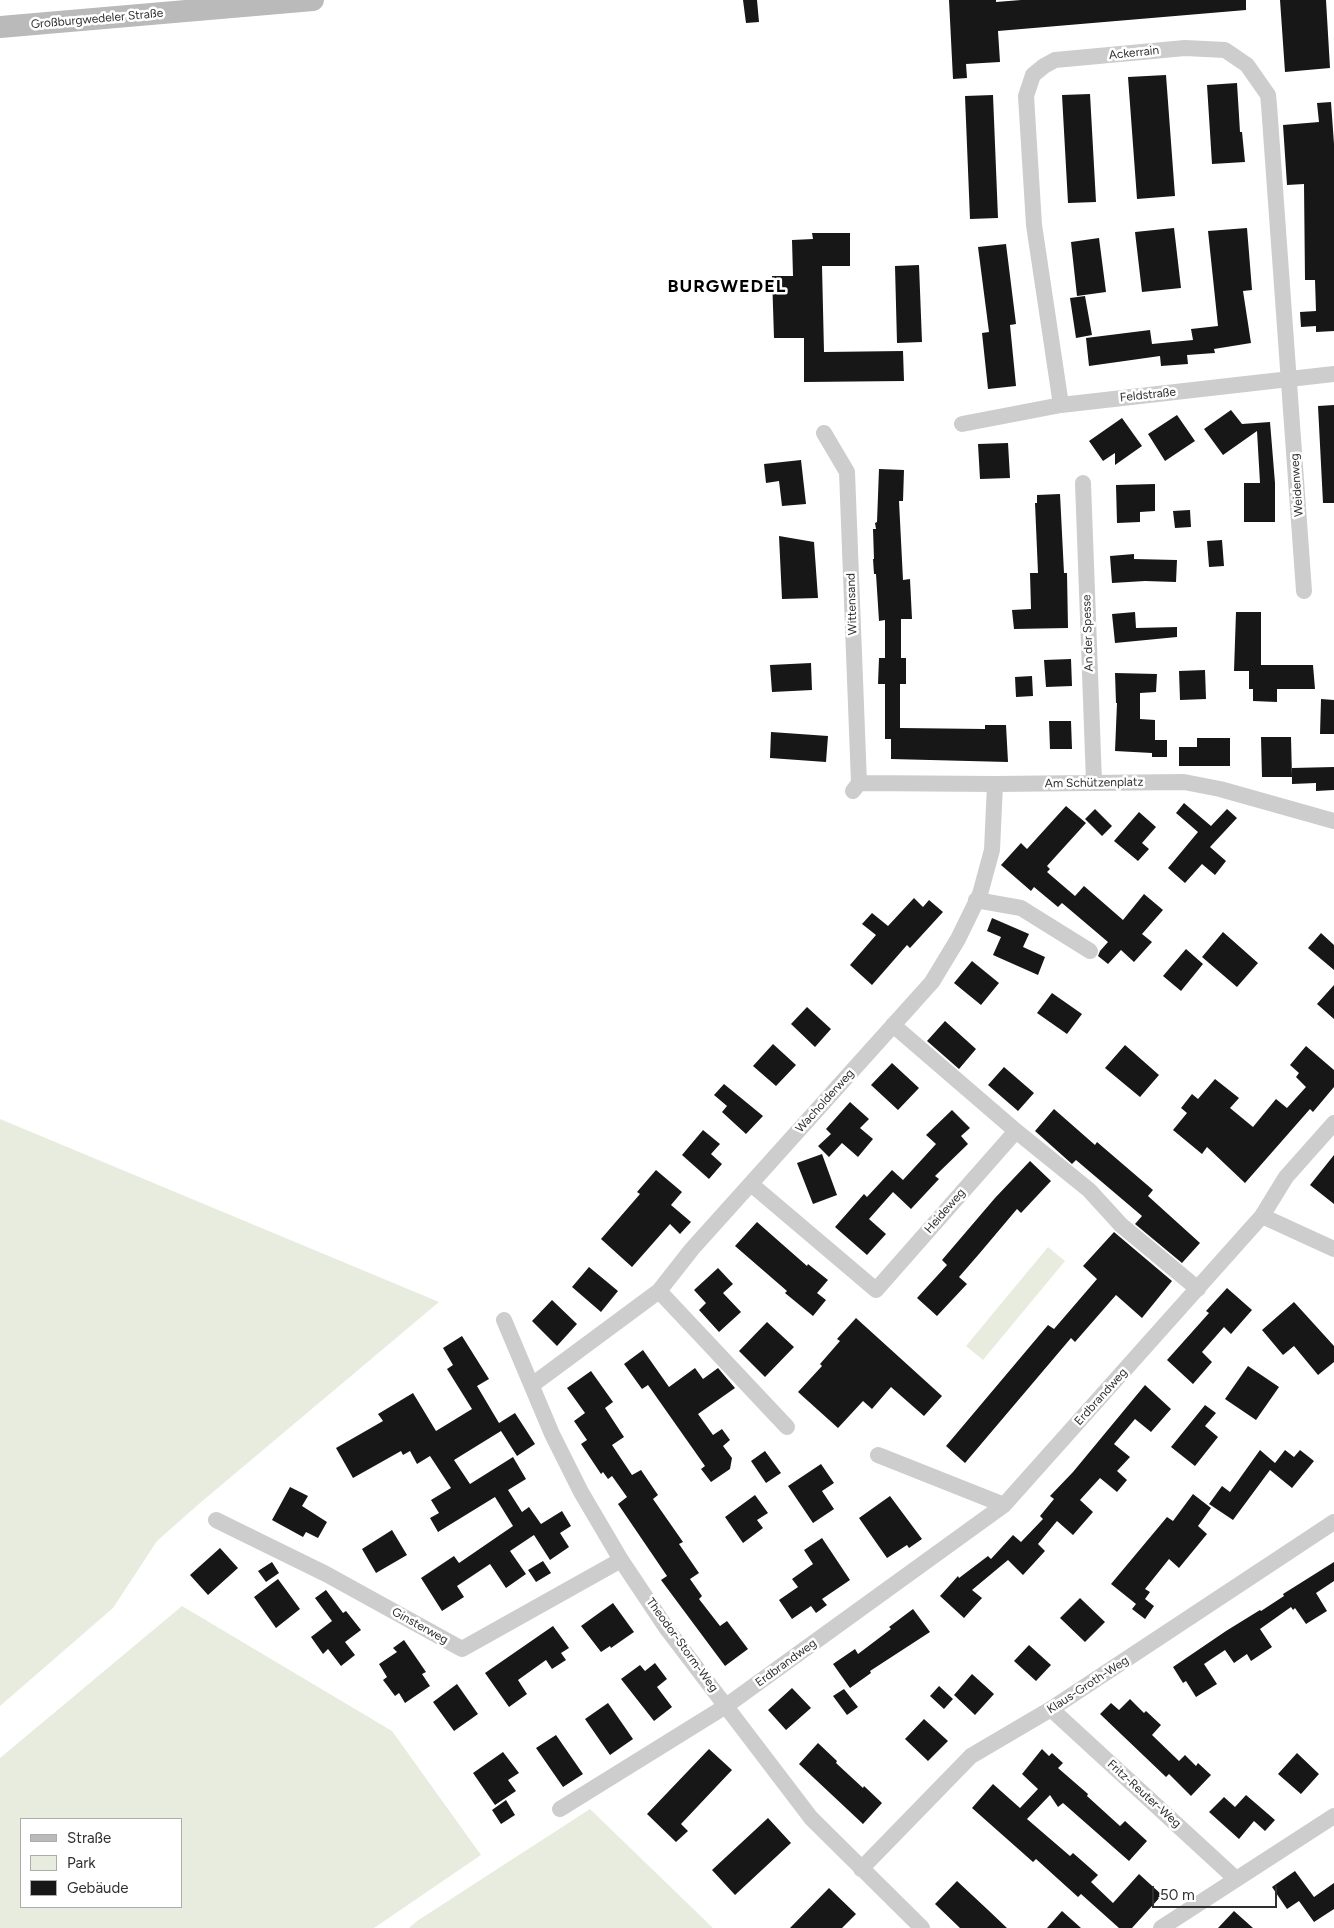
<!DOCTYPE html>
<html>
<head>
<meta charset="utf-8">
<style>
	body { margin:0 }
	#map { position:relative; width:1334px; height:1928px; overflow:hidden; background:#fff; font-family:Figtree,sans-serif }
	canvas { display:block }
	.legend { position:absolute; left:20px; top:1818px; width:162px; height:90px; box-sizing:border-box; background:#fff; border:1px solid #acacac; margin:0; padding:6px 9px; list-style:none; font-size:15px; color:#303030 }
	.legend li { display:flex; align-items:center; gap:10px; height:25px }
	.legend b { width:25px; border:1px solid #acacac }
	.scale { position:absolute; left:1152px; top:1886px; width:125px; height:22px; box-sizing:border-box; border:2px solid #303030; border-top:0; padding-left:6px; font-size:15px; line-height:18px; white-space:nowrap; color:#303030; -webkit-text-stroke:4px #fff; paint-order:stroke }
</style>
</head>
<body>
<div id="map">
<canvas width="1334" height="1928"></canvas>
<ul class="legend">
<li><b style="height:6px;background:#bababa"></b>Straße</li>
<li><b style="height:14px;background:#e7ecdf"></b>Park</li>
<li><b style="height:14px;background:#171717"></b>Gebäude</li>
</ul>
<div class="scale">50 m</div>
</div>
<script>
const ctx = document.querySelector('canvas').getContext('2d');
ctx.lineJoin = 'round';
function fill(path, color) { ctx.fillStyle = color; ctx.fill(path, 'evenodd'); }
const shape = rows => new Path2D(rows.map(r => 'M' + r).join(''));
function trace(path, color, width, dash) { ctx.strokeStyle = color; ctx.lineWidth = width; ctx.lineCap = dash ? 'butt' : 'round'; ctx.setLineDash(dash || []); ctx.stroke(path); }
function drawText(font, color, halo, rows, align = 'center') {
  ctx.font = font + ' Figtree,sans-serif'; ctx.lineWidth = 5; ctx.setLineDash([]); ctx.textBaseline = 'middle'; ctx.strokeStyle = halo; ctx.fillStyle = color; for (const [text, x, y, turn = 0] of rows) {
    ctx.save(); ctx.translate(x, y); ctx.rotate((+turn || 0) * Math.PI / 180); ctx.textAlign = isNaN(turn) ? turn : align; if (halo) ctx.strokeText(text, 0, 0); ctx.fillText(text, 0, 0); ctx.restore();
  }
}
fill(shape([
	[0,1119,439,1302,200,1503,157,1541,113,1608,0,1706],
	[1048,1247,1065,1261,983,1360,966,1346],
	[182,1606,392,1731,481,1855,374,1928,0,1928,0,1758],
	[21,1819,181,1819,181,1907,21,1907],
	[590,1809,713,1928,409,1928,417,1921]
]), '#e7ecdf');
fill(shape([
	[743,0,757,0,759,22,746,23],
	[949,0,996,0,996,2,1021,0,1246,0,1246,10,998,31,1000,62,966,64,967,78,953,79],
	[1280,0,1326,0,1330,68,1285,72],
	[1166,75,1175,196,1137,199,1128,77],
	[1237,83,1240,132,1242,132,1245,162,1212,164,1207,85],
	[1090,94,1096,202,1068,203,1062,95],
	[993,95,998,218,970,219,965,96],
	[1331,102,1334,144,1334,331,1316,332,1316,326,1301,327,1300,312,1316,311,1315,280,1305,280,1304,184,1287,185,1283,125,1319,122,1317,103],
	[1174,228,1181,288,1142,292,1135,232],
	[1247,228,1252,290,1243,291,1251,343,1214,349,1215,353,1187,355,1188,364,1161,366,1160,356,1089,366,1086,338,1150,330,1152,344,1193,340,1191,329,1218,326,1208,231],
	[812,233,850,233,850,266,822,266,824,352,903,351,904,381,804,382,804,338,774,338,772,276,793,276,792,240,813,239],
	[1099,238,1106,292,1077,296,1071,242],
	[1006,244,1016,324,1010,325,1016,386,988,389,982,333,989,332,978,247],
	[919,265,922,342,897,343,895,266],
	[1085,296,1092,335,1076,338,1070,298],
	[1334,405,1334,503,1323,503,1318,406],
	[1231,410,1242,424,1270,422,1275,483,1275,522,1244,522,1244,483,1260,483,1257,431,1223,455,1204,429],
	[1177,415,1195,441,1165,461,1148,434],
	[1122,418,1142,446,1115,465,1115,453,1103,461,1089,441],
	[1008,443,1010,478,980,479,978,444],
	[801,460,806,504,782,506,779,481,766,483,764,464],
	[879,469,904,470,903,501,899,501,903,580,910,579,912,619,901,619,901,658,906,658,906,684,900,684,900,728,985,729,985,725,1006,725,1008,762,891,759,891,739,885,739,885,684,878,684,879,658,885,658,885,620,879,621,876,574,874,574,873,559,874,559,873,529,876,529,875,523,877,522],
	[1155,484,1155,511,1140,512,1140,522,1117,523,1116,485],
	[1060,494,1064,573,1067,573,1068,628,1014,629,1012,610,1031,609,1030,573,1038,573,1035,503,1037,503,1037,495],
	[1190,510,1191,527,1175,528,1173,511],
	[779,536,814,542,818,598,782,599],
	[1222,540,1224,566,1209,567,1207,541],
	[1134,554,1134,559,1177,560,1176,582,1145,581,1112,583,1110,556],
	[1135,612,1136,628,1177,627,1177,637,1115,643,1112,614],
	[1236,612,1261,612,1261,665,1313,665,1315,689,1277,689,1277,702,1253,701,1253,689,1249,689,1249,671,1234,671],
	[1071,659,1072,686,1046,687,1044,660],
	[811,663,812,690,772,692,770,665],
	[1205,670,1206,699,1180,700,1179,671],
	[1115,673,1157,674,1156,692,1140,693,1140,719,1155,720,1155,740,1167,740,1167,757,1152,757,1152,753,1115,751,1117,703,1116,703],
	[1032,676,1033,696,1016,697,1015,677],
	[1321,699,1334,700,1334,734,1320,734],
	[1049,721,1071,721,1072,749,1050,749],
	[771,732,828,736,826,762,770,758],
	[1261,737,1291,737,1292,777,1262,777],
	[1197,738,1230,738,1230,766,1179,766,1179,747,1197,747],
	[1334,767,1334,790,1316,791,1316,783,1292,784,1292,768],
	[1184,803,1211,826,1227,809,1237,818,1210,847,1226,861,1215,875,1202,864,1185,883,1168,868,1198,832,1176,813],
	[1066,806,1086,823,1047,866,1050,869,1047,872,1075,896,1084,886,1123,920,1144,894,1163,910,1142,934,1152,942,1134,962,1121,950,1108,964,1098,956,1100,951,1108,942,1062,903,1058,907,1034,887,1031,891,1001,865,1021,843,1027,849],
	[1095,809,1112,826,1102,836,1085,819],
	[1139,812,1156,827,1142,843,1149,849,1138,861,1114,841],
	[914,898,923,907,929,900,943,912,910,948,907,945,872,985,850,965,876,935,862,924,872,913,888,926],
	[992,918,1029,934,1023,947,1045,957,1038,975,993,955,1001,937,987,931],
	[1223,932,1258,963,1237,987,1202,957],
	[1321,933,1334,945,1334,970,1308,948],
	[1186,949,1203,964,1181,991,1163,976],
	[972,961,999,983,981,1005,954,983],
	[1334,985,1334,1019,1317,1004],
	[1052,993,1082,1014,1067,1034,1037,1013],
	[807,1007,831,1029,815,1047,791,1024],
	[945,1021,976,1049,959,1069,927,1041],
	[773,1044,796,1065,776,1086,753,1066],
	[1125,1045,1159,1075,1140,1097,1105,1068],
	[1306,1046,1334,1070,1334,1087,1313,1112,1310,1109,1245,1183,1207,1147,1202,1154,1173,1130,1187,1113,1181,1108,1192,1094,1198,1099,1215,1079,1239,1098,1230,1108,1253,1127,1276,1099,1287,1108,1306,1087,1296,1077,1299,1073,1290,1065],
	[892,1063,919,1088,898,1110,871,1085],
	[1004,1067,1034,1093,1018,1111,988,1085],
	[724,1084,763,1116,746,1134,722,1112,727,1106,714,1095],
	[850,1102,869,1119,860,1128,873,1139,858,1157,842,1143,829,1157,818,1146,831,1134,826,1129],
	[1054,1109,1095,1145,1097,1142,1153,1190,1148,1196,1200,1243,1182,1263,1135,1224,1142,1216,1076,1160,1072,1164,1035,1131],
	[952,1110,970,1128,961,1136,968,1144,935,1176,939,1179,911,1209,893,1192,869,1219,886,1234,867,1255,835,1227,864,1194,867,1197,892,1170,903,1180,936,1144,926,1135],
	[703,1130,720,1144,711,1154,722,1164,709,1179,682,1155],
	[822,1154,837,1195,813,1204,797,1163],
	[1334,1155,1334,1204,1310,1185],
	[1030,1161,1051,1181,1021,1213,1017,1209,979,1254,959,1277,967,1284,937,1316,917,1298,947,1265,942,1260,995,1198],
	[656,1170,682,1192,671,1205,691,1222,680,1234,670,1224,632,1267,601,1239,640,1194,637,1192],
	[757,1222,807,1266,808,1264,828,1280,817,1293,826,1300,813,1316,785,1293,787,1291,735,1246],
	[1114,1232,1172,1281,1142,1318,1116,1295,1075,1342,1071,1338,965,1463,946,1446,1048,1325,1054,1329,1097,1279,1083,1266],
	[589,1267,618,1291,601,1312,572,1287],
	[718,1268,733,1284,723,1293,741,1312,719,1332,699,1310,706,1303,694,1290],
	[1227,1288,1252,1310,1231,1334,1224,1327,1202,1352,1212,1362,1193,1384,1167,1360,1209,1313,1206,1311],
	[552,1300,577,1324,557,1346,532,1321],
	[1294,1302,1334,1346,1334,1362,1318,1375,1294,1346,1283,1355,1262,1330],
	[856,1318,942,1396,924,1416,891,1387,872,1409,863,1401,838,1428,798,1392,822,1366,820,1364,840,1341,837,1339],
	[767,1322,794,1347,765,1377,739,1351],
	[462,1336,489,1379,477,1386,499,1423,515,1413,535,1444,517,1456,501,1431,454,1460,470,1484,513,1457,526,1479,508,1490,522,1512,529,1507,541,1524,562,1511,571,1526,560,1533,569,1547,550,1560,534,1535,510,1551,526,1574,506,1588,490,1564,457,1586,464,1597,442,1611,421,1578,454,1556,459,1563,513,1526,495,1497,438,1532,430,1518,439,1513,431,1500,451,1488,430,1456,417,1464,410,1451,403,1455,401,1451,353,1478,336,1448,383,1421,378,1414,413,1393,436,1431,472,1409,447,1369,453,1365,443,1348],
	[643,1350,669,1387,695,1368,703,1379,718,1368,735,1388,698,1414,713,1435,722,1429,730,1440,723,1446,732,1458,730,1469,711,1482,701,1469,705,1466,648,1385,642,1389,624,1364],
	[1248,1366,1279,1387,1256,1420,1225,1399],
	[591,1371,613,1402,605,1408,624,1437,612,1445,632,1475,641,1470,658,1495,653,1499,683,1542,679,1544,699,1573,690,1579,702,1596,699,1599,720,1626,727,1621,748,1649,725,1666,661,1580,667,1576,618,1504,627,1497,612,1476,608,1479,603,1472,601,1474,581,1444,587,1440,574,1421,585,1413,567,1388],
	[1145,1385,1171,1409,1151,1432,1135,1419,1114,1444,1130,1457,1117,1471,1127,1480,1117,1492,1100,1478,1080,1500,1093,1512,1073,1535,1057,1521,1038,1544,1045,1551,1023,1575,1008,1560,972,1590,982,1598,964,1618,940,1596,958,1576,959,1578,988,1556,991,1559,1013,1535,1021,1542,1043,1519,1040,1516,1054,1499,1050,1496,1073,1472],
	[1205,1405,1216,1413,1205,1426,1218,1437,1195,1466,1171,1447],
	[1260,1450,1275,1463,1285,1450,1294,1457,1300,1450,1314,1461,1292,1488,1270,1470,1233,1520,1209,1504,1222,1486,1230,1492],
	[765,1451,781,1473,766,1483,751,1461],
	[821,1464,834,1483,822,1491,834,1509,813,1523,788,1486],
	[290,1487,308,1496,302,1506,327,1522,318,1538,306,1532,303,1537,272,1520],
	[1193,1494,1211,1508,1198,1526,1207,1534,1179,1568,1169,1559,1145,1589,1150,1592,1145,1599,1154,1606,1145,1619,1132,1609,1136,1604,1111,1584,1167,1517,1173,1521],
	[755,1495,768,1513,757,1520,763,1528,743,1543,725,1517],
	[890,1496,922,1539,909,1548,907,1545,887,1558,859,1518],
	[392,1530,407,1555,376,1573,362,1549],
	[822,1538,850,1580,822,1599,827,1605,816,1613,811,1606,792,1619,779,1600,798,1587,792,1579,813,1564,804,1550],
	[220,1548,238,1568,208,1595,190,1575],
	[543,1561,551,1573,536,1582,528,1570],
	[272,1562,279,1573,266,1582,258,1571],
	[1334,1562,1334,1581,1316,1593,1327,1611,1306,1624,1295,1608,1293,1610,1291,1607,1260,1629,1272,1647,1251,1661,1247,1654,1234,1663,1225,1650,1204,1664,1217,1684,1196,1697,1186,1681,1183,1683,1173,1667,1226,1631,1260,1610,1261,1611,1284,1596,1283,1594],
	[278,1579,300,1609,276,1628,254,1597],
	[326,1590,343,1613,346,1611,361,1630,345,1642,355,1655,341,1666,328,1649,323,1654,311,1637,332,1621,315,1598],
	[1080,1598,1105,1622,1085,1642,1060,1618],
	[613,1603,634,1632,611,1648,610,1646,601,1652,581,1626],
	[913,1609,930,1632,870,1671,871,1673,850,1688,833,1664,855,1649,858,1654,891,1629,889,1627],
	[553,1626,569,1648,561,1653,566,1660,552,1669,546,1660,518,1680,527,1694,509,1707,485,1673],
	[404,1640,426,1672,422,1674,430,1686,405,1703,399,1693,395,1696,383,1680,387,1677,379,1664,397,1652,393,1648],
	[1029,1645,1051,1665,1036,1681,1014,1661],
	[655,1663,667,1679,657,1687,672,1707,654,1721,621,1679,640,1665,645,1671],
	[972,1674,994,1694,975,1715,954,1695],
	[457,1684,478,1714,454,1731,433,1702],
	[939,1686,953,1699,944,1709,930,1696],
	[792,1688,811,1708,786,1730,768,1710],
	[844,1689,858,1707,847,1715,833,1696],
	[1130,1699,1144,1713,1146,1711,1161,1725,1152,1735,1179,1761,1185,1755,1196,1766,1198,1763,1211,1775,1191,1796,1169,1774,1166,1777,1100,1714,1111,1703,1119,1710],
	[608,1703,633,1739,610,1755,585,1719],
	[924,1719,948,1741,928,1761,905,1739],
	[556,1735,583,1774,563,1787,536,1748],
	[818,1743,837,1761,836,1763,863,1788,864,1786,882,1803,863,1824,799,1764],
	[709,1749,732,1770,681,1824,688,1831,676,1842,647,1814],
	[1042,1749,1049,1756,1052,1753,1063,1763,1058,1768,1088,1794,1087,1796,1120,1826,1125,1821,1147,1841,1129,1861,1063,1803,1058,1807,1050,1795,1027,1819,1070,1856,1073,1853,1098,1875,1091,1882,1113,1903,1139,1874,1162,1895,1132,1928,1119,1928,1081,1894,1078,1897,1036,1859,1033,1862,972,1808,993,1784,1020,1808,1038,1789,1022,1774],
	[503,1752,519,1773,508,1780,516,1791,495,1805,473,1773],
	[1297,1753,1319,1774,1301,1794,1278,1774],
	[1246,1795,1275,1820,1265,1831,1254,1821,1239,1839,1209,1812,1224,1797,1235,1807],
	[506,1800,515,1815,501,1824,492,1810],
	[768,1818,791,1843,735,1895,712,1870],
	[1295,1871,1314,1897,1334,1883,1334,1909,1314,1922,1299,1901,1287,1909,1272,1887],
	[957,1881,987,1909,1007,1928,960,1928,935,1904],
	[829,1888,856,1914,842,1928,790,1928],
	[1062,1911,1081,1928,1047,1928],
	[1234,1911,1253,1928,1218,1928]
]), '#171717');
trace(shape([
	[1061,405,1034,225,1026,96,1033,75,1044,66,1055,60,1185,48,1225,50,1247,65,1268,95,1269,105,1304,591],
	[962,424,1061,405,1334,374],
	[824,433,847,472,859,783],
	[1083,483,1094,782],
	[853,791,859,783,995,784,1184,782,1220,789,1334,821],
	[976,900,1021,908,1090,951],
	[1016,1131,1089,1190,1121,1225,1198,1289],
	[751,1184,876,1290,1016,1131,893,1025],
	[1262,1216,1334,1249],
	[659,1291,787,1427],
	[504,1320,552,1434,581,1492,621,1560,667,1629,811,1818,922,1928],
	[532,1385,659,1291,692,1249,932,982,958,939,980,894,992,850,995,784],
	[878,1455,1004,1505],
	[216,1520,326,1574,462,1649,621,1560],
	[1051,1709,1236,1879],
	[560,1809,726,1706,1004,1505,1262,1216,1286,1177,1334,1123],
	[861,1869,971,1756,1051,1709,1334,1522],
	[1161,1928,1334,1816]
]), '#cdcdcd', 16);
trace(shape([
	[0,27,313,0]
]), '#bababa', 22);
drawText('12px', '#303030', '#fff', [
	["Großburgwedeler Straße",97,19,-5],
	["Ackerrain",1134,53,-6],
	["Feldstraße",1148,395,-6],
	["Weidenweg",1297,485,-94],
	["Wittensand",852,604,-92],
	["An der Spesse",1088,633,-92],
	["Am Schützenplatz",1094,783,-1],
	["Wacholderweg",825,1101,-48],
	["Heideweg",945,1211,-49],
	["Erdbrandweg",1101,1397,-48],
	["Ginsterweg",420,1626,29],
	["Theodor-Storm-Weg",682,1645,54],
	["Erdbrandweg",786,1663,-36],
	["Klaus-Groth-Weg",1088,1685,-33],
	["Fritz-Reuter-Weg",1144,1794,42]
]);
ctx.letterSpacing = '1px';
drawText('bold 18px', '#000', '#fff', [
	["BURGWEDEL",727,287]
]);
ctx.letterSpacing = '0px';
</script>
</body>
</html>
